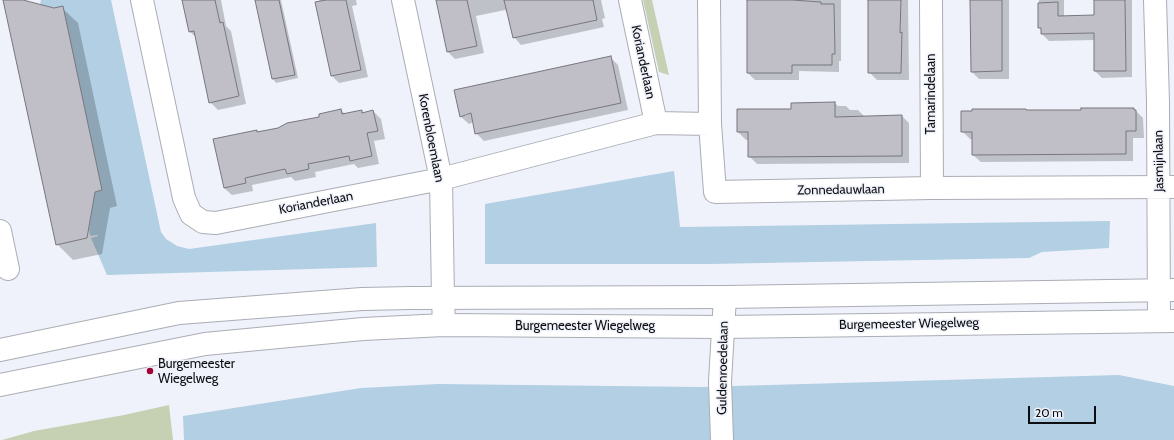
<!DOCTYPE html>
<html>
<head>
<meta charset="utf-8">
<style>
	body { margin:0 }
	#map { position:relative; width:1174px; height:440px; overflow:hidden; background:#eff2fa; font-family:Cabin,sans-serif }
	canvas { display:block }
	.scale { position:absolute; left:1028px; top:406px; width:68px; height:18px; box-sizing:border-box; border:2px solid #0d0e11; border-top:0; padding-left:5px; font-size:12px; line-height:14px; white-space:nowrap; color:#0d0e11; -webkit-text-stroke:3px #eff2fa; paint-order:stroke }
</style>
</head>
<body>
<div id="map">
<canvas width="1174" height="440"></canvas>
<div class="scale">20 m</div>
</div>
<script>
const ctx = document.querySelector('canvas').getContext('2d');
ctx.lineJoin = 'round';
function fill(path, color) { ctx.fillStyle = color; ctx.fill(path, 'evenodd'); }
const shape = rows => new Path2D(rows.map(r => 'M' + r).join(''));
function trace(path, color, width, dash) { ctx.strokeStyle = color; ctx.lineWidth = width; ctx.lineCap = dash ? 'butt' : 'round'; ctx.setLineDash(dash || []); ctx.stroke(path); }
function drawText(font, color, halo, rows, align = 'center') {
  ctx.font = font + ' Cabin,sans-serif'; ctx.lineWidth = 3; ctx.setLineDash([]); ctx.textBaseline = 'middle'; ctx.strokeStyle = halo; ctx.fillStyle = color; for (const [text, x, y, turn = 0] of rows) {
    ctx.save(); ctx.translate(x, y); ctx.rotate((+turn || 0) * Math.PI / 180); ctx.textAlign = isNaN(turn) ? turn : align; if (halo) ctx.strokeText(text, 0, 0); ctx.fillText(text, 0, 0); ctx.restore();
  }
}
fill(shape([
	[643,0,652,0,669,75,659,72],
	[169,405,173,440,2,440,34,431,124,415]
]), '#c6d1b4');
fill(shape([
	[41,0,111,0,161,232,166,239,177,246,189,249,376,223,377,267,107,275,91,238,98,236,98,235,90,236,89,228,95,192,102,190,63,7,53,9,40,5],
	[674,171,680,227,1110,221,1109,248,1042,252,1029,258,710,264,485,264,485,204],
	[1119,375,1174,386,1174,440,184,440,183,416,361,388,438,384,700,387]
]), '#b2cfe3');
fill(shape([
	[4,0,20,0,54,9,62,8,78,23,117,206,110,208,102,254,73,260,57,244],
	[183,0,221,0,226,26,231,31,246,104,218,110,210,102,197,38,190,32],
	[256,0,281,0,298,78,276,83,273,79],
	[319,0,356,0,357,5,352,6,368,77,339,83,332,76],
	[437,0,601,0,605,18,602,19,604,27,521,45,514,37,509,14,505,10,476,16,484,53,455,59,448,52],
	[748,0,841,0,841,61,839,61,839,72,799,71,799,80,755,80,748,73],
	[869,0,908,0,909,80,877,80,869,72],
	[971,0,1009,0,1009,79,979,79,972,72],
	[1039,0,1064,0,1064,16,1095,16,1095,0,1132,0,1132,77,1102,78,1095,71,1095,40,1049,41,1042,34,1042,30,1039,27],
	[610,57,618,65,628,110,484,141,476,133,474,122,469,124,461,117,455,91],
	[476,111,465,116,465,114],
	[835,103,838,106,846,106,850,110,858,110,864,116,902,116,909,123,909,163,757,164,749,156,749,140,746,140,738,132,792,110],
	[1134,109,1143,118,1144,138,1133,138,1133,161,981,162,973,155,973,139,970,139,962,131,1027,111],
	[341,110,345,114,362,111,364,113,373,111,381,119,385,139,374,141,379,164,358,168,354,164,315,172,316,177,295,181,291,177,252,185,253,191,232,195,224,188,256,131,258,133,278,128,321,117]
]), '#0003');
const building = shape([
	[3,0,23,0,54,8,63,6,102,190,95,192,87,238,56,245,3,0],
	[182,0,215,0,220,23,223,22,239,96,209,103,194,31,189,32,182,0],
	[255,0,279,0,295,75,272,79,255,0],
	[326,0,346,0,361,70,331,76,315,2,326,0],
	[436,0,467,0,477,46,447,52,436,0],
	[504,0,593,0,597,20,513,38,504,0],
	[747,0,792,0,821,2,821,4,834,4,835,54,832,54,832,65,792,65,792,73,747,73,747,0],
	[868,0,901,0,900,33,902,32,901,73,868,73,868,0],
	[970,0,1002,0,1002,71,971,72,970,0],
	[1094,0,1125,0,1126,71,1094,71,1094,33,1041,34,1041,28,1038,28,1038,3,1058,2,1058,16,1094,15,1094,0],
	[611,56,621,103,475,134,471,113,460,117,454,90,611,56],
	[835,102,835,117,902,115,902,156,748,157,748,132,737,132,737,109,791,109,791,103,835,102],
	[1081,108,1134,108,1134,110,1136,110,1136,131,1126,131,1126,154,972,155,972,132,961,132,961,111,972,111,972,109,1026,109,1026,110,1081,110,1081,108],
	[341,109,342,114,362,110,362,113,373,110,378,131,367,133,372,156,350,161,349,156,308,164,309,169,287,174,285,169,245,178,246,183,224,188,213,139,257,130,257,132,278,128,287,123,319,117,319,114,341,109]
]);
fill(building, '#c0bfc7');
trace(building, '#77767d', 1);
const minor = shape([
	[142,0,184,198,191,214,203,222,216,223,441,179,656,123,710,124],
	[403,0,441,179,443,298,444,325],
	[630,0,656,123],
	[709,0,710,124,715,192,932,188,1174,187],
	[931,0,932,188],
	[1155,0,1158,102,1159,321],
	[0,231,8,269],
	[722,440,720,381,725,297]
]);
const tertiary = shape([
	[0,350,179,313,362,299,411,298,725,297,1174,290],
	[0,385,205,344,363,329,444,325,723,327,1174,321]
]);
trace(minor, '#abadb5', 24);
trace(tertiary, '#abadb5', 24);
trace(minor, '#fff', 22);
trace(tertiary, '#fff', 22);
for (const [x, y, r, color] of [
	[150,371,4,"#a20336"]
]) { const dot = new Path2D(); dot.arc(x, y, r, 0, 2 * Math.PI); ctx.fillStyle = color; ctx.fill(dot); trace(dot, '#eff2fa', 1.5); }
drawText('13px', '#0d0e11', '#eff2fa', [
	["Korianderlaan",643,62,78],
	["Tamarindelaan",931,94,-90],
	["Korenbloemlaan",431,138,79],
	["Jasmijnlaan",1159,161,-91],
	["Zonnedauwlaan",841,190,-1],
	["Korianderlaan",316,203,-11],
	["Burgemeester Wiegelweg",909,324,-1],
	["Burgemeester Wiegelweg",585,326],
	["Guldenroedelaan",723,368,-89]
]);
drawText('13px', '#0d0e11', '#eff2fa', [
	["Burgemeester",158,364],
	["Wiegelweg",158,379]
], 'left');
</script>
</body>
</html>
